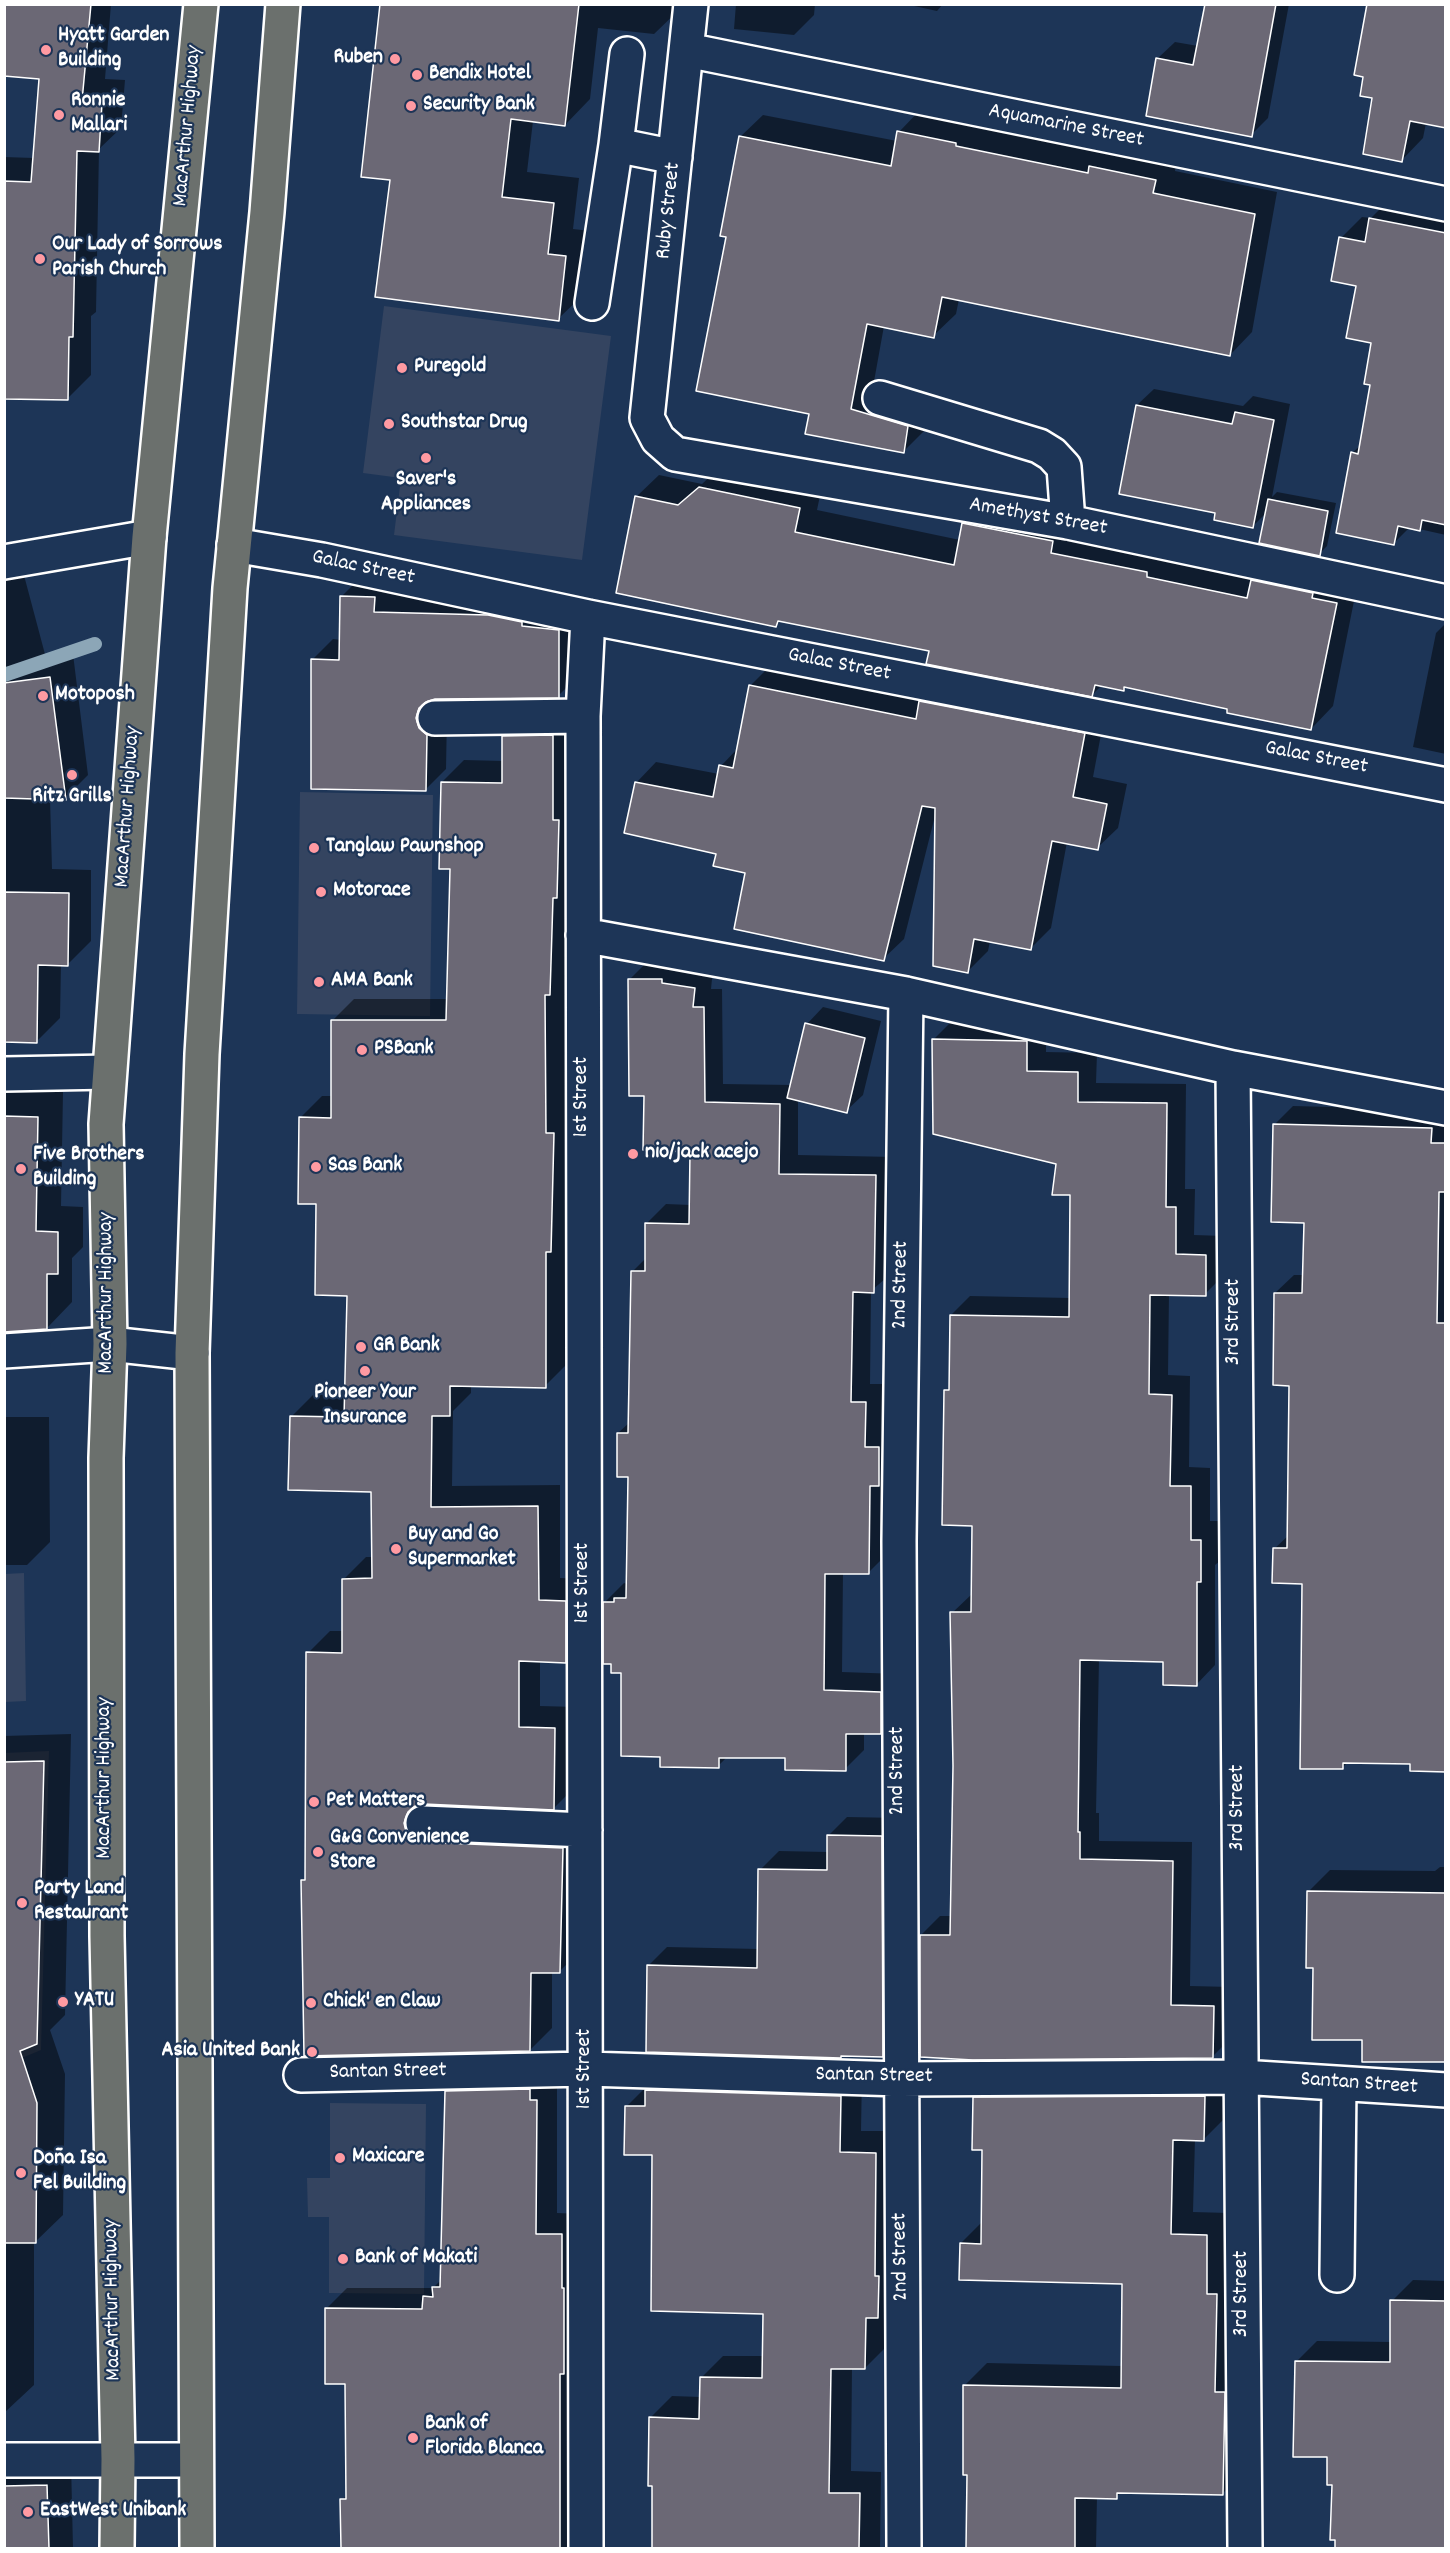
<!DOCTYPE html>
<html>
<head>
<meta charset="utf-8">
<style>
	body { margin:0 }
	#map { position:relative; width:1450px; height:2553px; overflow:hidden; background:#1d3557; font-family:Dekko,sans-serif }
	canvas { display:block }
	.frame { position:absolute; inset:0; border:6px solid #fff; pointer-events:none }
</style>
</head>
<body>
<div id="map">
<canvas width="1450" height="2553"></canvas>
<div class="frame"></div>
</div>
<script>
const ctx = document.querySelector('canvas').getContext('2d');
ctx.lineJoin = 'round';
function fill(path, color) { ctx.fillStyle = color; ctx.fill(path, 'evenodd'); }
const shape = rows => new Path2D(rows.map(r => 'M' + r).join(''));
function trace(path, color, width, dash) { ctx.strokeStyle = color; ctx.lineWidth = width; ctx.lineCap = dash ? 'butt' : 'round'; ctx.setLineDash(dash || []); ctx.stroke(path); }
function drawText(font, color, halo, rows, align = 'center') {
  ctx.font = font + ' Dekko,sans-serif'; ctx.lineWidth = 4.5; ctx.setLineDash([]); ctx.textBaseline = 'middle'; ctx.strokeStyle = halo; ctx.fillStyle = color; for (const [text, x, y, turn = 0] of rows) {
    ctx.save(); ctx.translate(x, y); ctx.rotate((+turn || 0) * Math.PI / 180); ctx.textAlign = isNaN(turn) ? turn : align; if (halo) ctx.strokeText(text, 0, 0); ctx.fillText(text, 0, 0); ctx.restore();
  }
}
fill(shape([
	[384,306,611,336,582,560,394,535,401,478,363,473],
	[300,792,433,795,430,1016,297,1014],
	[24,1573,26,1701,5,1702,5,1574],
	[49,1751,41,2050,5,2065,4,1753],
	[330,2103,426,2104,424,2294,329,2293,329,2217,308,2217,307,2178,330,2178]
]), '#344460');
fill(shape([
	[4,4,111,4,105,79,125,80,121,128,99,149,96,312,91,316,91,375,67,399,4,398,4,157,34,158,40,78],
	[382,4,680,4,680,9,654,34,598,28,590,99,565,125,533,121,527,172,579,178,573,229,591,231,584,294,558,319,391,179],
	[736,4,815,4,814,15,794,35,734,29],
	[905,4,943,4,937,11],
	[1206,4,1289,4,1268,118,1251,135,1158,58,1175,42,1198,46],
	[1373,97,1426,123,1423,138,1402,160],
	[921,109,1177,157,1175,171,1277,192,1252,332,1230,355,959,299,956,314,933,336,884,326,873,387,930,404,926,429,903,452,811,413,728,236,740,137,763,115,897,141,899,132],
	[1392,197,1446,208,1446,535,1410,527,1394,543,1352,453,1361,445,1372,384,1373,341,1358,285,1341,238,1362,217,1371,218],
	[1154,389,1243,406,1253,396,1290,404,1272,497,1277,492,1336,503,1327,546,1319,554,1267,512,1253,526,1217,512,1137,405],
	[722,465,822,486,817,510,960,540,963,523,986,501,1358,581,1333,706,1311,729,1229,707,1126,686,1123,689,1102,685,1092,695,931,650,781,620,776,625,636,497,659,475,702,484],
	[21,564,46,658,73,654,88,775,65,798,50,798,52,869,91,870,91,941,68,964,61,964,60,1018,37,1041,4,1041,4,568],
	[362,576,395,577,394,593,509,595,579,610,578,676,558,696,436,698,439,707,447,714,446,769,426,789,312,660,333,639,341,640,342,596],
	[1446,623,1446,754,1413,747,1436,633],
	[771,665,1105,713,1093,777,1127,784,1118,828,1097,848,1067,842,1051,928,1030,949,990,941,988,951,967,972,936,812,904,939,883,959,717,852,636,783,656,762,719,774,721,766,738,748,751,685],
	[526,714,575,714,572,972,567,977,567,1364,545,1386,471,1385,471,1393,453,1411,452,1486,560,1485,560,1578,587,1579,587,1639,565,1661,540,1661,540,1706,577,1707,576,1786,554,1808,426,1803,428,1809,585,1826,581,1950,559,1972,552,1971,552,2028,530,2050,302,1881,307,1876,308,1653,330,1631,344,1631,344,1579,366,1557,374,1557,373,1491,291,1417,313,1395,346,1395,348,1294,317,1203,300,1118,322,1096,333,1096,332,1021,354,999,448,999,452,868,442,782,464,760,504,761,504,736],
	[648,961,713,969,711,989,722,989,723,1084,792,1085,807,1024,823,1007,881,1021,863,1095,846,1111,798,1100,798,1155,895,1157,893,1272,871,1291,870,1384,884,1384,883,1428,897,1429,887,1554,868,1573,843,1572,842,1672,899,1674,899,1714,881,1733,864,1732,864,1750,845,1769,787,1756,727,1757,718,1766,661,1755,623,1671,605,1602,624,1583,628,1584,629,1475,618,1433,630,1422,632,1272,646,1258,647,1223,666,1204,691,1205,692,1150,645,1094,629,980],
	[953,1020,1046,1022,1046,1052,1097,1053,1096,1083,1186,1084,1185,1189,1195,1189,1194,1235,1224,1236,1224,1275,1205,1294,1169,1293,1168,1375,1190,1376,1189,1467,1210,1468,1210,1521,1220,1521,1220,1561,1215,1565,1215,1665,1196,1685,1165,1660,1099,1659,1096,1813,1099,1813,1099,1841,1192,1842,1190,1986,1232,1987,1231,2038,1212,2057,921,1935,940,1916,952,1916,955,1766,952,1613,973,1593,974,1525,946,1391,950,1386,951,1315,970,1296,1071,1298,1072,1193,1057,1163,934,1039],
	[4,1091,63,1092,61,1206,83,1207,83,1247,72,1258,72,1302,47,1328,4,1331],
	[1293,1106,1446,1110,1446,1770,1411,1763,1348,1762,1342,1768,1304,1582,1274,1549,1289,1535,1290,1384,1275,1293,1294,1275,1304,1275,1305,1221,1275,1124],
	[4,1417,49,1417,50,1542,27,1565,4,1565],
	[71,1734,65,2015,50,2030,65,2074,63,2215,34,2243,34,2385,4,2413,4,1736],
	[847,1817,900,1818,901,2036,882,2055,841,2057,648,1966,667,1947,759,1949,760,1870,779,1851,828,1852,828,1836],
	[1440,1867,1446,1867,1446,2060,1364,2039,1309,1891,1330,1870,1435,1871],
	[467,2070,557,2079,557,2213,583,2214,579,2548,342,2548,342,2500,348,2494,346,2383,326,2309,347,2288,433,2288,441,2280,446,2091],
	[862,2074,861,2131,898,2131,887,2346,865,2368,852,2367,851,2471,881,2472,880,2548,653,2548,650,2418,672,2396,701,2397,701,2378,723,2356,764,2356,765,2312,653,2153,626,2107,648,2085],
	[1227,2074,1226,2117,1204,2139,1195,2139,1193,2212,1229,2213,1245,2471,1222,2494,1122,2492,1116,2497,1097,2497,1096,2548,968,2548,969,2474,965,2385,987,2363,1122,2366,1123,2282,961,2243,982,2222,984,2149,974,2098,997,2075],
	[1413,2280,1446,2281,1446,2548,1336,2548,1333,2483,1328,2456,1296,2362,1317,2341,1391,2342,1392,2301],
	[71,2462,73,2548,4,2548,4,2463]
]), '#0007');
trace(shape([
	[4,675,95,644]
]), '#8ca6b7', 14);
const building = shape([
	[4,4,91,4,82,101,102,103,99,152,77,151,73,337,69,337,68,400,4,399,4,181,31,182,39,79,4,76,4,4],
	[380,4,579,4,565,126,511,119,502,197,554,203,548,254,566,256,559,321,375,297,390,180,361,177,380,4],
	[1205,4,1276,4,1252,137,1146,116,1156,58,1193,65,1205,4],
	[1367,4,1446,4,1446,128,1410,121,1402,162,1363,154,1372,98,1360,96,1363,77,1354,75,1367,4],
	[897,131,956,143,956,146,1088,173,1089,166,1156,180,1153,193,1255,214,1230,356,942,297,934,338,867,324,851,409,908,426,904,453,805,434,809,414,696,391,726,237,720,236,739,136,891,166,897,131],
	[1369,218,1446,233,1446,525,1422,520,1420,531,1398,526,1394,545,1336,533,1351,452,1358,454,1370,385,1364,384,1371,343,1346,338,1356,286,1331,281,1339,237,1365,242,1369,218],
	[1136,405,1232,424,1235,412,1274,420,1253,528,1214,520,1215,513,1119,494,1136,405],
	[699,487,800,508,795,532,954,565,962,523,1053,541,1051,553,1147,572,1147,577,1247,598,1251,580,1313,593,1312,598,1337,603,1311,730,1227,713,1227,709,1124,687,1124,691,1095,685,1092,697,926,664,929,651,778,621,776,627,616,593,635,496,678,505,699,487],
	[1268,499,1328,511,1320,556,1259,543,1268,499],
	[340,596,375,597,374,612,488,615,522,622,522,626,559,630,559,698,435,699,426,702,419,708,416,718,419,728,427,735,426,791,311,789,311,659,339,660,340,596],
	[50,677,66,800,4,798,4,683,50,677],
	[749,685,916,719,919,701,1085,733,1073,797,1107,804,1098,850,1052,841,1031,950,974,939,968,973,933,966,935,808,922,806,884,961,734,929,745,873,713,866,716,854,624,833,635,782,713,797,719,765,733,768,749,685],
	[553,735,553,820,559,820,557,898,553,898,550,995,545,995,546,1133,554,1133,551,1252,546,1252,546,1388,450,1386,450,1416,432,1416,431,1507,538,1506,539,1600,566,1601,566,1663,519,1661,519,1727,555,1728,554,1810,424,1804,415,1806,408,1812,404,1823,406,1831,412,1838,422,1842,563,1848,560,1973,531,1973,530,2051,304,2056,301,1880,305,1880,306,1652,342,1653,342,1579,372,1578,371,1492,288,1490,290,1416,344,1417,347,1296,315,1295,316,1204,298,1204,299,1117,331,1118,331,1020,446,1020,450,869,439,869,441,782,502,783,502,736,553,735],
	[4,892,69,893,68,966,38,965,37,1043,4,1042,4,892],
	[628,979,662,979,662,983,695,988,693,1007,704,1007,705,1102,780,1104,779,1174,876,1175,874,1293,853,1292,851,1402,866,1402,865,1447,879,1447,879,1486,870,1486,869,1574,825,1574,824,1690,881,1692,881,1734,846,1734,846,1771,785,1770,785,1758,719,1758,719,1768,660,1767,660,1757,621,1756,621,1673,611,1673,611,1664,603,1664,603,1602,614,1602,614,1598,626,1598,628,1477,617,1477,617,1433,628,1433,631,1271,645,1271,645,1223,689,1224,690,1152,643,1150,644,1096,629,1096,628,979],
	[805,1023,865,1038,847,1113,787,1098,805,1023],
	[932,1039,1027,1041,1027,1071,1078,1072,1078,1102,1167,1103,1166,1207,1176,1207,1176,1254,1206,1255,1206,1296,1150,1295,1149,1394,1172,1395,1170,1486,1191,1486,1191,1540,1201,1540,1201,1582,1197,1582,1197,1686,1163,1685,1163,1662,1080,1660,1078,1832,1080,1832,1080,1859,1173,1861,1171,2005,1214,2006,1213,2058,973,2060,920,2057,920,1935,950,1935,953,1766,950,1612,971,1612,972,1526,942,1525,944,1390,949,1390,950,1315,1069,1317,1070,1195,1052,1195,1056,1164,933,1134,932,1039],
	[4,1116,38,1117,36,1231,58,1232,58,1274,47,1274,47,1329,4,1332,4,1116],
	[1273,1124,1432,1128,1431,1143,1446,1143,1446,1192,1439,1192,1437,1323,1446,1323,1446,1772,1410,1771,1410,1764,1343,1763,1343,1769,1300,1769,1302,1584,1272,1583,1273,1548,1287,1548,1289,1386,1273,1385,1274,1293,1302,1293,1304,1223,1271,1222,1273,1124],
	[44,1761,37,2044,20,2051,37,2103,36,2243,4,2243,4,1762,44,1761],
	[827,1835,882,1836,883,2057,841,2056,841,2058,646,2052,647,1965,757,1968,758,1869,827,1870,827,1835],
	[1307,1891,1446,1893,1446,2062,1362,2062,1362,2040,1312,2040,1313,1968,1306,1968,1307,1891],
	[530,2089,530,2100,537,2100,536,2234,562,2234,562,2288,564,2288,564,2374,560,2374,560,2548,341,2548,340,2499,346,2499,345,2384,325,2384,325,2308,422,2309,423,2296,433,2297,432,2287,440,2287,445,2091,530,2089],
	[645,2090,841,2096,840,2152,876,2153,875,2276,879,2276,878,2318,866,2318,865,2369,831,2369,829,2493,860,2493,859,2548,652,2548,652,2486,648,2486,649,2417,699,2419,700,2377,762,2378,763,2314,651,2311,652,2155,624,2155,625,2106,645,2106,645,2090],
	[1205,2096,1204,2141,1173,2140,1171,2234,1207,2235,1207,2294,1217,2294,1215,2392,1225,2392,1223,2495,1117,2493,1117,2499,1075,2498,1075,2548,966,2548,967,2475,963,2475,963,2385,1121,2388,1122,2284,959,2280,960,2243,981,2244,982,2150,972,2150,973,2097,1205,2096],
	[1390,2300,1446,2301,1446,2548,1335,2548,1335,2540,1330,2540,1332,2485,1327,2485,1327,2457,1293,2457,1295,2361,1390,2362,1390,2300],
	[47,2485,49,2548,4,2548,4,2486,47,2485]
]);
fill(building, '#6b6875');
trace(building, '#fff', 1.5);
const minor = shape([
	[691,4,647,418,658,439,675,454,1068,522,1446,602],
	[687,50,1446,204],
	[616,145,627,54],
	[592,303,616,145,675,157],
	[880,398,1039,446,1052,454,1064,467,1068,522],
	[234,545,322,560,588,617,1446,785],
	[4,562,149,537],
	[435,718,583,716],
	[583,935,906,994,1233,1068,1446,1108],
	[1233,1068,1245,2548],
	[4,1074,109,1072],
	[4,1351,110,1344,192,1353],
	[423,1823,585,1830],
	[301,2075,587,2069,900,2079,1241,2077,1446,2090],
	[1337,2275,1339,2084],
	[4,2460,196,2460],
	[586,2548,583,716,588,617],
	[904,2548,899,1541,906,994]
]);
const highway = shape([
	[117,2548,118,2459,107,1936,106,1458,110,1344,106,1124,149,537,201,4],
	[197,2548,192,1353,202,1054,230,588,267,212,283,4]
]);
trace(minor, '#fff', 38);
trace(highway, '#fff', 38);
trace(minor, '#1d3557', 33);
trace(highway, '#6b706d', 33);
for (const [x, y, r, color] of [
	[46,50,6,"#ff9aa2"],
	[395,59,6,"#ff9aa2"],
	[417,75,6,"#ff9aa2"],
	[411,106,6,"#ff9aa2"],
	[59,115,6,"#ff9aa2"],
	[40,259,6,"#ff9aa2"],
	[402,368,6,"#ff9aa2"],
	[389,424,6,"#ff9aa2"],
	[426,458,6,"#ff9aa2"],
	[43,696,6,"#ff9aa2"],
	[72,775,6,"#ff9aa2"],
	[314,848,6,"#ff9aa2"],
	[321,892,6,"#ff9aa2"],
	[319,982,6,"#ff9aa2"],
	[362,1050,6,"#ff9aa2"],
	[633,1154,6,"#ff9aa2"],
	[316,1167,6,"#ff9aa2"],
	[21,1169,6,"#ff9aa2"],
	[361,1347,6,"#ff9aa2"],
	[365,1371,6,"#ff9aa2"],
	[396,1549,6,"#ff9aa2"],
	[314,1802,6,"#ff9aa2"],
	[318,1852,6,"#ff9aa2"],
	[22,1903,6,"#ff9aa2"],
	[63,2002,6,"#ff9aa2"],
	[311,2003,6,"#ff9aa2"],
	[312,2052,6,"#ff9aa2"],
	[340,2158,6,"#ff9aa2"],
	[21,2173,6,"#ff9aa2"],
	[343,2259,6,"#ff9aa2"],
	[413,2438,6,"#ff9aa2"],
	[28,2512,6,"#ff9aa2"]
]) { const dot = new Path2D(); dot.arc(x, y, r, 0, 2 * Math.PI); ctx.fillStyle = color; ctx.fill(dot); trace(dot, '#1d3557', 2); }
drawText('bold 22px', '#fff', '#1d3557', [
	["Hyatt Garden",58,37],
	["Building",58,62],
	["Ruben",383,59,"right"],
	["Bendix Hotel",429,75],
	["Ronnie",71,102],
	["Mallari",71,127],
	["Security Bank",423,106],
	["Our Lady of Sorrows",52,246],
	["Parish Church",52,271],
	["Puregold",414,368],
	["Southstar Drug",401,424],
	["Saver's",426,481,"center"],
	["Appliances",426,506,"center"],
	["Motoposh",55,696],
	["Ritz Grills",72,798,"center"],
	["Tanglaw Pawnshop",326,848],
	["Motorace",333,892],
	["AMA Bank",331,982],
	["PSBank",374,1050],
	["nio/jack acejo",645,1154],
	["Five Brothers",33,1156],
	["Building",33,1181],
	["Sas Bank",328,1167],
	["GR Bank",373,1347],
	["Pioneer Your",365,1394,"center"],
	["Insurance",365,1419,"center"],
	["Buy and Go",408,1536],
	["Supermarket",408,1561],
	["Pet Matters",326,1802],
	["G&G Convenience",330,1839],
	["Store",330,1864],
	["Party Land",34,1890],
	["Restaurant",34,1915],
	["YATU",75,2002],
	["Chick' en Claw",323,2003],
	["Asia United Bank",300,2052,"right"],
	["Maxicare",352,2158],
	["Doña Isa",33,2160],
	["Fel Building",33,2185],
	["Bank of Makati",355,2259],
	["Bank of",425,2425],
	["Florida Blanca",425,2450],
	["EastWest Unibank",40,2512]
], 'left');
drawText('22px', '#fff', '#1d3557', [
	["MacArthur Highway",189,126,-85],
	["Aquamarine Street",1066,127,11],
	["Ruby Street",670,211,-84],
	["Amethyst Street",1038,518,10],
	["Galac Street",363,569,12],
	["Galac Street",839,666,11],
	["Galac Street",1316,759,11],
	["MacArthur Highway",129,807,-86],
	["1st Street",583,1097,-90],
	["2nd Street",902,1285,-89],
	["MacArthur Highway",108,1293,-90],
	["3rd Street",1235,1322,-90],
	["1st Street",584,1583,-90],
	["2nd Street",899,1771,-90],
	["MacArthur Highway",106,1778,-90],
	["3rd Street",1239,1808,-90],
	["1st Street",586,2069,-90],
	["Santan Street",388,2073,-1],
	["Santan Street",874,2077,1],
	["Santan Street",1359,2085,4],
	["2nd Street",902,2257,-91],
	["3rd Street",1243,2294,-90],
	["MacArthur Highway",114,2300,-91]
]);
</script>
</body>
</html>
